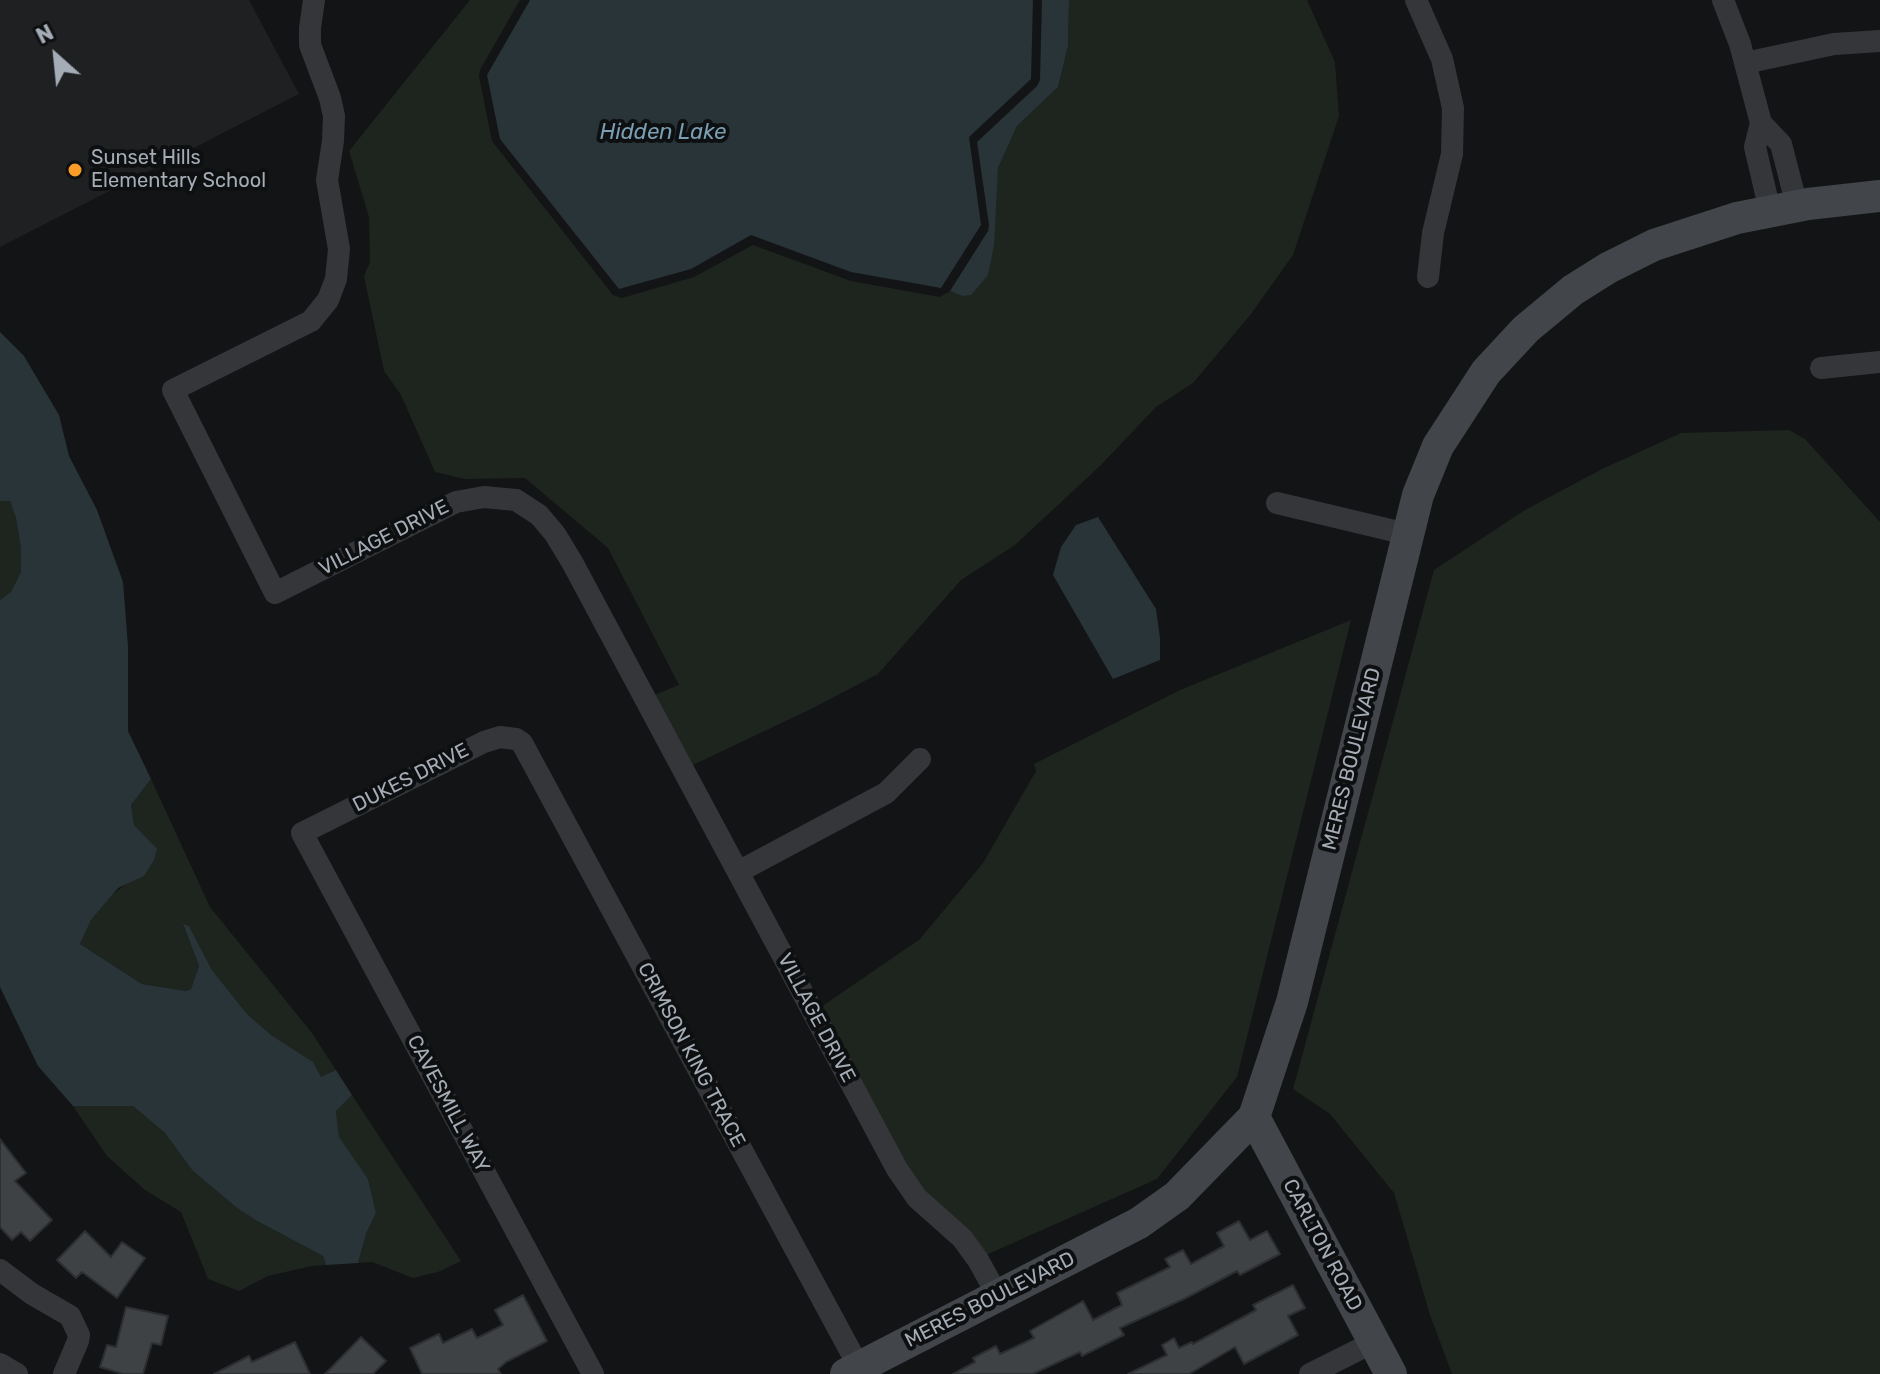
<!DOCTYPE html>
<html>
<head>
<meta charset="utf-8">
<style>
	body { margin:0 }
	#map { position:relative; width:1880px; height:1374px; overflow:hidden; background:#131415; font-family:Rubik,sans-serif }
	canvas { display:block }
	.north { position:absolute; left:16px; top:16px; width:80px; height:80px; -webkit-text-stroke:6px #0e0f10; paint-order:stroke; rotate:333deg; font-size:22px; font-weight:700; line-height:32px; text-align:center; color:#a4acb6 }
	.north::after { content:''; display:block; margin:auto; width:28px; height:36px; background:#a4acb6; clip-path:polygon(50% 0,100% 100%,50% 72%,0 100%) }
</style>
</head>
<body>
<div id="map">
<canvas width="1880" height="1374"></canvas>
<div class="north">N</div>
</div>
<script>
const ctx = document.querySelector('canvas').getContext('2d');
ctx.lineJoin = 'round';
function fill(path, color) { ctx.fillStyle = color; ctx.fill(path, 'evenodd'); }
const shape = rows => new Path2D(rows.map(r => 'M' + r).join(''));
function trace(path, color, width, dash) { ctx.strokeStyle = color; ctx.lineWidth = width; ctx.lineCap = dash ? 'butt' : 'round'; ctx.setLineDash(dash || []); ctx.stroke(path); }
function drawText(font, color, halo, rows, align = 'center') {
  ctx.font = font + ' Rubik,sans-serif'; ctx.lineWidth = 8; ctx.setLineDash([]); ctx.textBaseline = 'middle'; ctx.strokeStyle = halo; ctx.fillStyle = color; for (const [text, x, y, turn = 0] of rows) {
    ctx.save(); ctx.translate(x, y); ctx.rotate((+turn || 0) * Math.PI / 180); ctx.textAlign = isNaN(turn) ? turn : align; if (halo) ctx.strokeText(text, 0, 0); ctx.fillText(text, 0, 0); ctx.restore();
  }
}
fill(shape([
	[0,0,249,0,299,94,0,247]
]), '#1f2022');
fill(shape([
	[470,0,520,0,480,70,479,76,492,141,613,295,622,298,694,277,753,245,851,281,940,297,950,291,962,296,988,275,998,168,1017,126,1058,87,1068,46,1069,0,1307,0,1335,62,1339,116,1293,255,1251,314,1193,383,1156,407,1101,465,1015,545,961,580,878,674,811,709,693,765,654,695,679,685,608,548,525,478,465,479,435,472,401,395,384,371,364,276,370,262,369,217,349,151],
	[1789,430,1805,439,1880,522,1880,1374,1452,1374,1430,1315,1394,1193,1330,1114,1293,1089,1434,570,1525,510,1602,469,1681,433],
	[0,501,10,501,16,518,21,549,21,572,11,593,0,600],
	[1351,620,1237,1077,1157,1179,986,1255,915,1180,821,1007,920,939,983,863,1036,771,1034,764,1180,690],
	[151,779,210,907,312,1033,336,1070,321,1078,312,1062,271,1035,247,1014,212,970,189,926,183,925,199,966,191,989,186,991,142,984,80,944,91,920,113,894,146,869,154,860,134,825,131,805],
	[352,1095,461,1261,438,1272,413,1278,372,1262,358,1263,366,1234,376,1213,368,1179,339,1138,336,1111],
	[73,1106,133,1106,165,1133,192,1170,237,1208,257,1221,323,1256,326,1265,312,1266,268,1276,239,1291,208,1279,181,1212,145,1190,107,1156]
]), '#1d251e');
fill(shape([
	[530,0,1033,0,1031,79,969,137,981,225,941,288,851,272,751,235,691,269,619,289,500,139,487,75],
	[1042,0,1069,0,1068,46,1058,87,1017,126,998,168,994,245,988,275,971,295,962,296,950,291,988,231,989,225,977,142,1037,86,1040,80],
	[0,332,24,356,59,415,69,456,97,510,123,582,128,646,128,731,151,779,131,805,134,825,157,849,154,860,144,876,118,888,113,894,91,920,80,944,142,984,186,991,191,989,199,966,183,924,189,926,212,970,247,1014,271,1035,313,1062,321,1077,336,1070,352,1095,336,1111,339,1137,368,1179,376,1213,366,1234,358,1263,326,1265,323,1256,257,1221,237,1208,192,1170,165,1133,133,1106,73,1106,38,1066,0,987,0,600,11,592,21,572,21,549,16,518,10,501,0,501],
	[1098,517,1156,609,1160,638,1160,660,1113,679,1053,575,1061,547,1076,525]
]), '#293439');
const building = shape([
	[0,1139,26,1173,15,1181,52,1220,30,1241,21,1232,12,1240,0,1227,0,1139],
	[1239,1221,1250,1240,1267,1231,1280,1254,1240,1275,1237,1271,1186,1298,1120,1328,1124,1335,1082,1356,1080,1352,1033,1374,953,1374,975,1362,973,1358,996,1346,1000,1354,1034,1338,1030,1331,1083,1301,1093,1320,1122,1305,1117,1293,1170,1267,1165,1259,1183,1250,1191,1264,1224,1246,1217,1233,1239,1221],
	[85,1231,111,1257,122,1242,145,1258,117,1298,82,1272,76,1278,57,1260,85,1231],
	[1293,1285,1305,1308,1288,1316,1298,1335,1244,1364,1235,1347,1189,1374,1128,1374,1167,1355,1162,1345,1174,1338,1179,1348,1192,1342,1193,1344,1256,1310,1253,1305,1293,1285],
	[523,1295,547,1341,506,1362,498,1369,501,1374,422,1374,410,1348,439,1334,443,1343,472,1329,477,1338,503,1325,495,1310,523,1295],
	[126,1307,168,1316,161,1345,152,1343,143,1374,123,1374,100,1367,107,1345,116,1347,126,1307],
	[361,1337,386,1361,373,1374,325,1374,361,1337],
	[295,1342,310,1374,214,1374,249,1356,252,1362,295,1342]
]);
fill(building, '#3f4245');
trace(building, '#2d2e31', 2);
trace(shape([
	[314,0,310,28,310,45,330,98,334,116,333,141,327,180,339,249,336,279,328,300,311,321,173,390,275,593,456,502,484,497,516,500,539,515,555,534,572,562,897,1169,917,1198,962,1238,978,1260,998,1296],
	[1416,0,1442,59,1453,108,1452,154,1433,233,1428,277],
	[1723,0,1740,44,1761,123],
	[1745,63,1834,44,1880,41],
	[1770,211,1755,147,1761,123,1781,144,1797,206],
	[1821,368,1880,362],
	[1277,503,1407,534],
	[738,872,886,793,920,759],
	[0,1270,32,1294,70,1316,79,1335,78,1341,64,1374],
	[0,1364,17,1374],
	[593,1374,302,833,484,742,500,737,516,739,522,743,859,1367],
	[1310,1374,1374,1342]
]), '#34363a', 22);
trace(shape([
	[1254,1117,1391,1374],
	[846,1374,1139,1223,1177,1196,1254,1117,1292,1002,1418,495,1438,446,1486,372,1526,329,1573,290,1608,268,1654,245,1737,218,1808,204,1880,196]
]), '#42454a', 32);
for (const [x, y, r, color] of [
	[75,170,8,"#f99d28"]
]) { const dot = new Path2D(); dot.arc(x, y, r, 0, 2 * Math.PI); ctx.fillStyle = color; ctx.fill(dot); trace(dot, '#0e0f10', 3); }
drawText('20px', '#a4acb6', '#0e0f10', [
	["Sunset Hills",91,158],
	["Elementary School",91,181]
], 'left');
drawText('20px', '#a4acb6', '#0e0f10', [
	["VILLAGE DRIVE",384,538,-27],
	["MERES BOULEVARD",1352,759,-76],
	["DUKES DRIVE",411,778,-27],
	["VILLAGE DRIVE",816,1018,62],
	["CRIMSON KING TRACE",691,1055,62],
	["CAVESMILL WAY",448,1104,62],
	["CARLTON ROAD",1322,1245,62],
	["MERES BOULEVARD",990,1300,-27]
]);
drawText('italic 22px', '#7a9eb3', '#0e0f10', [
	["Hidden Lake",663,133]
]);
</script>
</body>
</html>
